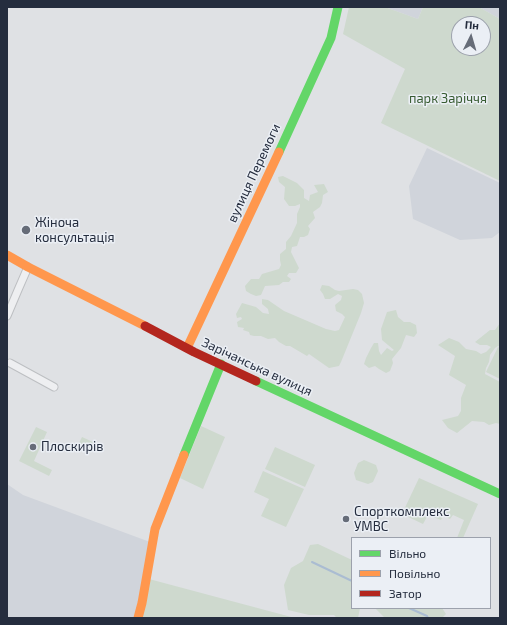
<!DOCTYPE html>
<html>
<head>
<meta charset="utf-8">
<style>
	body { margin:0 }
	#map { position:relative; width:507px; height:625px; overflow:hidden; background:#dfe1e4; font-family:"Exo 2",sans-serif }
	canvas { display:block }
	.frame { position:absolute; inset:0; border:8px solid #252d3e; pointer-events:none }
	.legend { position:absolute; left:351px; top:537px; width:140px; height:72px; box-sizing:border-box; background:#ebeff5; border:1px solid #9ca1ac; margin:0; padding:5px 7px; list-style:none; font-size:12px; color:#252d3e }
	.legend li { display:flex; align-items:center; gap:8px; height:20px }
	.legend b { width:20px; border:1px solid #9ca1ac }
	.north { position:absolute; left:451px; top:16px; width:40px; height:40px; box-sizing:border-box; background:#ebeff5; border:1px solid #9ca1ac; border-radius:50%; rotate:5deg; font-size:11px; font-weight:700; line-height:16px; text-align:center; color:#252d3e }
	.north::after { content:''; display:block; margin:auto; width:14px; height:18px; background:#666c78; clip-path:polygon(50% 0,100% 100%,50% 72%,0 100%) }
</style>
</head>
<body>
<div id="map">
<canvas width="507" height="625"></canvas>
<div class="frame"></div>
<ul class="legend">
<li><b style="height:5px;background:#63d668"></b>Вільно</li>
<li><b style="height:5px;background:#ff974d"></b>Повільно</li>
<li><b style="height:5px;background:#b3261e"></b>Затор</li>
</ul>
<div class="north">Пн</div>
</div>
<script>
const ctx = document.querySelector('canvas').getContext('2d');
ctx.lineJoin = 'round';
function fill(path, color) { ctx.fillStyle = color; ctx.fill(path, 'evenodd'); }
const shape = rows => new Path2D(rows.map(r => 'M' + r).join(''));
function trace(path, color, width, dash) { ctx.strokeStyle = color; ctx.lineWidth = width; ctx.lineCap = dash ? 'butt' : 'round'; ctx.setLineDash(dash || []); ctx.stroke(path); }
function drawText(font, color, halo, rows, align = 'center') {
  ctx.font = font + ' "Exo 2",sans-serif'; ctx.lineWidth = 3; ctx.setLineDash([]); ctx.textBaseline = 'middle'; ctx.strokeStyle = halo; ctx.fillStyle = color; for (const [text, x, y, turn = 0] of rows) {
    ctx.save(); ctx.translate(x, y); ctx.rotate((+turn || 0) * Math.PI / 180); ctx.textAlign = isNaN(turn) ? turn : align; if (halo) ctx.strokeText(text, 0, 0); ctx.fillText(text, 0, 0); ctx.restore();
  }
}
fill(shape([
	[385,7,423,7,418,19],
	[479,7,500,7,500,19],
	[427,148,500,183,500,232,492,238,460,240,413,219,409,186],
	[7,484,23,495,150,542,135,618,7,618]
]), '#d0d4db');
fill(shape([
	[349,7,385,7,418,19,423,7,479,7,500,19,500,181,381,123,405,69,343,34],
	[459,24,483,24,483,48,459,48],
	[283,176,297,183,304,190,304,198,309,201,310,195,318,192,314,185,324,184,328,192,323,195,322,203,320,207,313,212,315,218,308,226,310,229,308,235,304,237,300,237,297,246,292,247,291,252,299,268,296,273,289,273,287,276,291,279,289,282,283,282,279,285,265,286,261,295,256,296,251,294,246,291,245,286,251,279,259,279,262,274,279,269,281,265,280,260,280,254,286,249,286,242,291,236,297,223,297,214,300,207,300,204,295,206,289,206,284,199,285,187,279,182,278,177],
	[322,285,329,286,335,290,339,291,353,289,358,290,362,294,364,303,361,313,341,362,339,366,329,368,309,354,307,356,290,346,286,346,279,342,275,338,268,339,261,336,254,336,250,335,249,332,243,330,244,328,238,327,237,322,242,319,241,317,237,318,236,314,242,303,256,307,263,313,269,314,268,309,262,304,262,299,268,300,284,311,326,329,335,331,339,330,345,317,342,314,336,311,335,305,341,300,342,296,338,294,330,299,325,299,323,294,320,290],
	[396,310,398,317,404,322,410,322,416,325,417,333,414,337,406,335,401,348,392,359,393,363,390,371,386,373,379,369,375,366,369,368,364,364,366,358,371,348,374,343,378,343,379,351,381,355,387,348,392,351,394,350,382,340,381,329,387,312],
	[500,323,500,347,498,346,495,348,490,355,489,362,486,368,485,374,500,382,500,424,496,423,489,425,484,422,472,421,457,433,448,428,442,420,458,416,461,411,461,398,466,385,449,375,455,356,438,345,449,338,459,342,466,349,476,351,481,354,486,352,491,347,487,345,480,345,475,342,490,330,495,330],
	[498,347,500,348,500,379,486,372],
	[201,426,225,437,203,489,180,478],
	[36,427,47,432,34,461,52,470,49,476,19,461],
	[82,437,93,442,90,451,78,445],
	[275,447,315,465,305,487,265,469],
	[364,460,376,465,378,471,373,482,368,484,356,480,354,473,358,463],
	[263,471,304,489,286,527,261,516,269,499,254,492],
	[419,478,478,504,463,538,457,538,464,520,453,515,450,519,443,516,441,520,428,515,423,524,402,514],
	[318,544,352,560,352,608,360,608,358,618,337,618,334,615,309,615,288,610,284,585,291,568,303,561,310,545],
	[149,579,295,618,141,618],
	[375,608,442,608,446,614,442,618,385,618]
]), '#ced9ce');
trace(shape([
	[312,562,352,581],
	[409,608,427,616,428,618]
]), '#aabcd2', 2);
const street = shape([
	[7,316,18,290,28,267],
	[10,363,54,387]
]);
trace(street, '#bdbfc2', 9);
trace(street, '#eeeff1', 7);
trace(shape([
	[279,152,331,38,338,7],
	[256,381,500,494],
	[184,455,221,364]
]), '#63d668', 9);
trace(shape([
	[7,255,28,267,145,326],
	[187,348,279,152],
	[138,618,142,603,155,529,184,455]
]), '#ff974d', 9);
trace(shape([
	[145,326,194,352,256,381]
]), '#b3261e', 9);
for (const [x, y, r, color] of [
	[26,230,5,"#666c78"],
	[33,447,4,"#666c78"],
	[346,519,4,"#666c78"]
]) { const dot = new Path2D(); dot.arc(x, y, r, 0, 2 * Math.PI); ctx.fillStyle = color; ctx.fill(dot); trace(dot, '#ebeff5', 1.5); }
drawText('13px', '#375b31', '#ebeff5', [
	["парк Заріччя",448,99]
]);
drawText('13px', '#252d3e', '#ebeff5', [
	["вулиця Перемоги",254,173,-65],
	["Зарічанська вулиця",257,367,25]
]);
drawText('13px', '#252d3e', '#ebeff5', [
	["Жіноча",35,223],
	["консультація",35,238],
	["Плоскирів",41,447],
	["Спорткомплекс",354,512],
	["УМВС",354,527]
], 'left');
</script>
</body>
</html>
